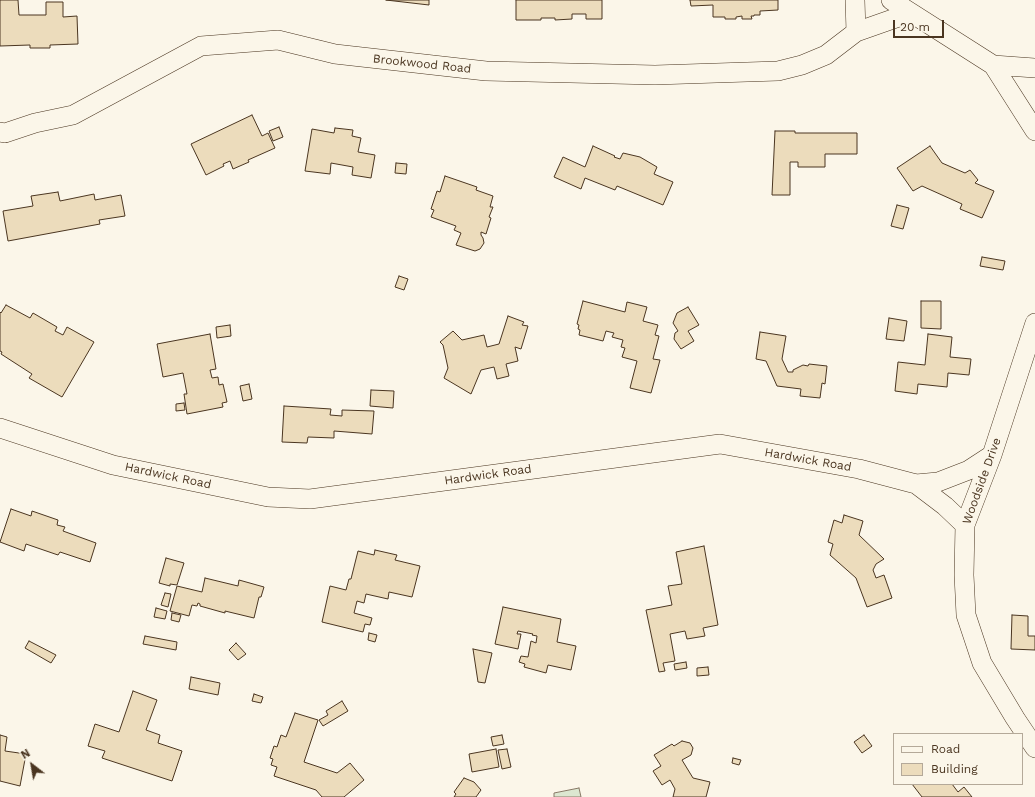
<!DOCTYPE html>
<html>
<head>
<meta charset="utf-8">
<style>
	body { margin:0 }
	#map { position:relative; width:1035px; height:797px; overflow:hidden; background:#fbf6e9; font-family:"Work Sans",sans-serif }
	canvas { display:block }
	.legend { position:absolute; left:893px; top:733px; width:130px; height:52px; box-sizing:border-box; background:#fbf6e9; border:1px solid #b4a999; margin:0; padding:5px 7px; list-style:none; font-size:12px; color:#4a3520 }
	.legend li { display:flex; align-items:center; gap:8px; height:20px }
	.legend b { width:20px; border:1px solid #b4a999 }
	.north { position:absolute; left:12px; top:745px; width:40px; height:40px; -webkit-text-stroke:3px #fbf6e9; paint-order:stroke; rotate:329deg; font-size:11px; font-weight:700; line-height:16px; text-align:center; color:#4a3520 }
	.north::after { content:''; display:block; margin:auto; width:14px; height:18px; background:#4a3520; clip-path:polygon(50% 0,100% 100%,50% 72%,0 100%) }
	.scale { position:absolute; left:893px; top:20px; width:51px; height:18px; box-sizing:border-box; border:2px solid #4a3520; border-top:0; padding-left:5px; font-size:12px; line-height:14px; white-space:nowrap; color:#4a3520; -webkit-text-stroke:3px #fbf6e9; paint-order:stroke }
</style>
</head>
<body>
<div id="map">
<canvas width="1035" height="797"></canvas>
<ul class="legend">
<li><b style="height:5px;background:#fbf6e9"></b>Road</li>
<li><b style="height:11px;background:#ecdcbc"></b>Building</li>
</ul>
<div class="north">N</div>
<div class="scale">20 m</div>
</div>
<script>
const ctx = document.querySelector('canvas').getContext('2d');
ctx.lineJoin = 'round';
function fill(path, color) { ctx.fillStyle = color; ctx.fill(path, 'evenodd'); }
const shape = rows => new Path2D(rows.map(r => 'M' + r).join(''));
function trace(path, color, width, dash) { ctx.strokeStyle = color; ctx.lineWidth = width; ctx.lineCap = dash ? 'butt' : 'round'; ctx.setLineDash(dash || []); ctx.stroke(path); }
function drawText(font, color, halo, rows, align = 'center') {
  ctx.font = font + ' "Work Sans",sans-serif'; ctx.lineWidth = 3; ctx.setLineDash([]); ctx.textBaseline = 'middle'; ctx.strokeStyle = halo; ctx.fillStyle = color; for (const [text, x, y, turn = 0] of rows) {
    ctx.save(); ctx.translate(x, y); ctx.rotate((+turn || 0) * Math.PI / 180); ctx.textAlign = isNaN(turn) ? turn : align; if (halo) ctx.strokeText(text, 0, 0); ctx.fillText(text, 0, 0); ctx.restore();
  }
}
const green = shape([
	[579,788,581,797,554,797,554,793,579,788]
]);
fill(green, '#dce7d0');
trace(green, '#887966', 1);
const building = shape([
	[0,0,18,0,19,15,46,15,46,2,63,2,63,17,77,16,78,44,50,45,50,48,30,48,30,45,0,46,0,0],
	[386,0,429,0,429,5,386,0],
	[516,0,602,0,602,19,586,19,586,14,572,14,572,19,555,20,555,18,541,18,541,20,516,20,516,0],
	[690,0,778,0,778,10,760,11,760,15,754,15,754,16,751,16,752,19,742,19,742,16,736,17,736,19,725,19,725,17,713,17,713,5,691,6,690,0],
	[252,115,262,136,268,133,275,148,248,160,249,162,233,169,230,161,223,164,224,166,206,175,191,144,252,115],
	[279,127,283,137,273,141,269,131,279,127],
	[335,128,353,130,352,136,361,138,358,152,375,155,371,178,352,175,353,167,331,163,330,174,305,171,312,129,334,133,335,128],
	[775,131,795,131,795,133,857,133,857,154,825,154,825,167,798,167,798,162,790,162,790,195,772,195,775,131],
	[593,146,615,156,614,157,620,159,623,153,640,157,657,167,654,174,673,182,663,205,617,186,615,190,585,178,581,189,554,177,563,157,585,167,593,146],
	[930,146,942,163,965,173,970,170,978,180,975,183,994,191,982,218,960,209,962,204,922,186,913,191,897,168,930,146],
	[396,163,407,164,406,174,395,173,396,163],
	[445,176,477,187,476,190,493,196,490,207,493,207,489,217,491,218,486,234,481,232,481,235,483,238,484,243,480,249,475,251,456,245,461,233,454,230,456,226,431,217,434,210,431,209,437,191,440,192,445,176],
	[58,192,60,201,94,194,95,200,121,195,125,216,99,220,100,224,8,241,3,211,33,206,31,196,58,192],
	[897,205,909,208,903,229,891,226,897,205],
	[982,257,1005,261,1003,270,980,266,982,257],
	[399,276,408,279,404,290,395,287,399,276],
	[583,301,625,312,627,302,647,307,643,321,658,325,655,335,659,336,653,359,660,360,651,393,630,388,637,361,622,357,625,348,621,347,623,340,612,337,614,333,606,331,603,341,579,335,580,330,578,329,579,325,577,324,583,301],
	[921,301,941,301,941,329,921,328,921,301],
	[6,305,30,318,33,313,57,327,55,331,63,335,67,327,94,342,62,397,29,378,32,374,1,354,2,352,0,351,0,312,1,313,6,305],
	[688,307,699,325,688,331,694,341,681,349,674,339,675,333,678,331,673,323,677,313,688,307],
	[508,316,524,322,522,325,528,326,521,349,515,347,518,361,506,364,509,376,497,379,494,367,481,370,471,394,444,378,448,368,443,345,440,342,453,331,462,340,484,335,487,347,499,344,508,316],
	[889,318,907,321,904,341,886,339,889,318],
	[230,325,231,336,217,338,216,327,230,325],
	[760,332,786,336,782,359,788,372,793,372,793,370,803,365,808,366,809,364,827,366,825,384,822,383,820,398,800,396,801,389,777,386,766,361,756,359,760,332],
	[210,334,216,369,210,370,212,378,218,377,219,385,223,384,227,402,222,403,223,407,187,414,184,394,187,394,183,373,163,377,157,344,210,334],
	[928,334,952,337,950,357,971,359,969,375,948,373,947,387,918,384,917,394,895,391,898,362,925,365,928,334],
	[249,384,252,399,243,401,240,386,249,384],
	[371,390,394,391,393,408,370,406,371,390],
	[184,403,185,410,176,411,176,404,184,403],
	[284,406,331,409,330,415,342,416,342,410,374,411,372,434,334,431,334,438,308,437,307,443,282,442,284,406],
	[11,509,31,516,32,511,58,520,57,525,65,527,63,531,96,543,90,562,60,552,58,555,26,544,24,551,0,542,11,509],
	[844,515,863,521,859,535,884,559,876,564,873,570,876,578,884,575,892,598,867,607,856,578,830,555,833,544,828,542,834,520,842,523,844,515],
	[704,546,718,625,703,628,705,636,687,639,685,631,670,634,675,661,663,663,665,671,659,672,646,610,672,605,668,586,682,584,676,552,704,546],
	[375,550,397,555,395,560,420,566,412,597,389,592,388,599,366,594,364,603,357,601,354,613,372,618,370,625,365,624,363,632,322,622,330,586,346,590,349,579,351,579,358,551,374,555,375,550],
	[166,558,184,563,177,585,170,584,170,586,159,583,166,558],
	[205,578,238,586,239,580,264,587,261,597,259,597,254,618,225,611,225,613,200,606,200,604,198,603,197,606,192,605,189,616,170,611,177,586,202,592,205,578],
	[165,593,171,594,168,607,161,605,165,593],
	[503,607,561,619,557,642,576,646,571,670,548,665,546,673,524,667,525,664,519,662,521,656,528,657,531,641,536,643,537,636,532,635,533,634,518,631,517,634,521,634,518,649,495,644,503,607],
	[156,608,167,611,165,619,154,617,156,608],
	[172,613,181,615,179,622,171,620,172,613],
	[1012,615,1028,616,1028,636,1035,636,1035,650,1011,649,1012,615],
	[369,633,377,635,375,642,368,640,369,633],
	[145,636,177,642,176,650,143,644,145,636],
	[29,641,56,655,51,663,25,648,29,641],
	[236,643,246,654,238,660,229,650,236,643],
	[473,649,492,653,485,683,478,682,473,649],
	[686,662,687,668,675,670,674,664,686,662],
	[708,667,709,675,697,676,697,668,708,667],
	[191,677,220,683,218,695,189,689,191,677],
	[133,691,157,700,146,730,160,735,158,743,182,751,172,781,102,758,105,751,88,746,95,724,119,732,133,691],
	[254,694,263,697,261,703,252,701,254,694],
	[342,701,348,711,323,726,319,720,328,715,326,711,342,701],
	[295,713,318,720,304,762,337,773,350,763,364,780,344,797,322,797,316,790,274,776,277,767,271,765,273,759,270,758,274,746,277,747,281,735,286,737,295,713],
	[0,735,7,737,5,751,26,754,20,786,0,781,0,735],
	[502,735,504,744,493,746,491,737,502,735],
	[864,735,872,746,862,753,854,742,864,735],
	[682,741,690,743,693,748,691,755,682,760,693,778,710,782,706,797,673,797,675,789,670,780,662,785,653,771,661,766,654,755,672,744,674,746,682,741],
	[496,749,499,767,472,772,469,754,496,749],
	[507,749,511,767,502,769,498,750,507,749],
	[733,758,741,760,739,765,732,763,733,758],
	[464,778,474,782,481,790,476,797,454,797,456,794,454,792,464,778],
	[912,784,952,784,958,792,964,787,972,797,922,797,912,784]
]);
fill(building, '#ecdcbc');
trace(building, '#4a3520', 1);
const minor = shape([
	[855,0,856,32],
	[891,0,993,65,1035,131],
	[993,65,1035,68],
	[0,132,5,133,35,123,73,115,201,46,278,40,335,54,486,71,655,75,778,71,802,65,826,55,856,32,910,13],
	[1035,323,992,455,965,525,964,575,966,615,982,663,1015,718,1035,748],
	[0,428,113,465,268,497,310,499,720,444,859,469,916,484,945,506,965,525],
	[916,484,938,482,969,470,992,455]
]);
trace(minor, '#4a3520', 20);
trace(minor, '#fbf6e9', 19);
drawText('12px', '#4a3520', '#fbf6e9', [
	["Brookwood Road",422,64,6],
	["Hardwick Road",808,460,10],
	["Hardwick Road",488,475,-8],
	["Hardwick Road",168,476,12],
	["Woodside Drive",982,481,-70]
]);
</script>
</body>
</html>
